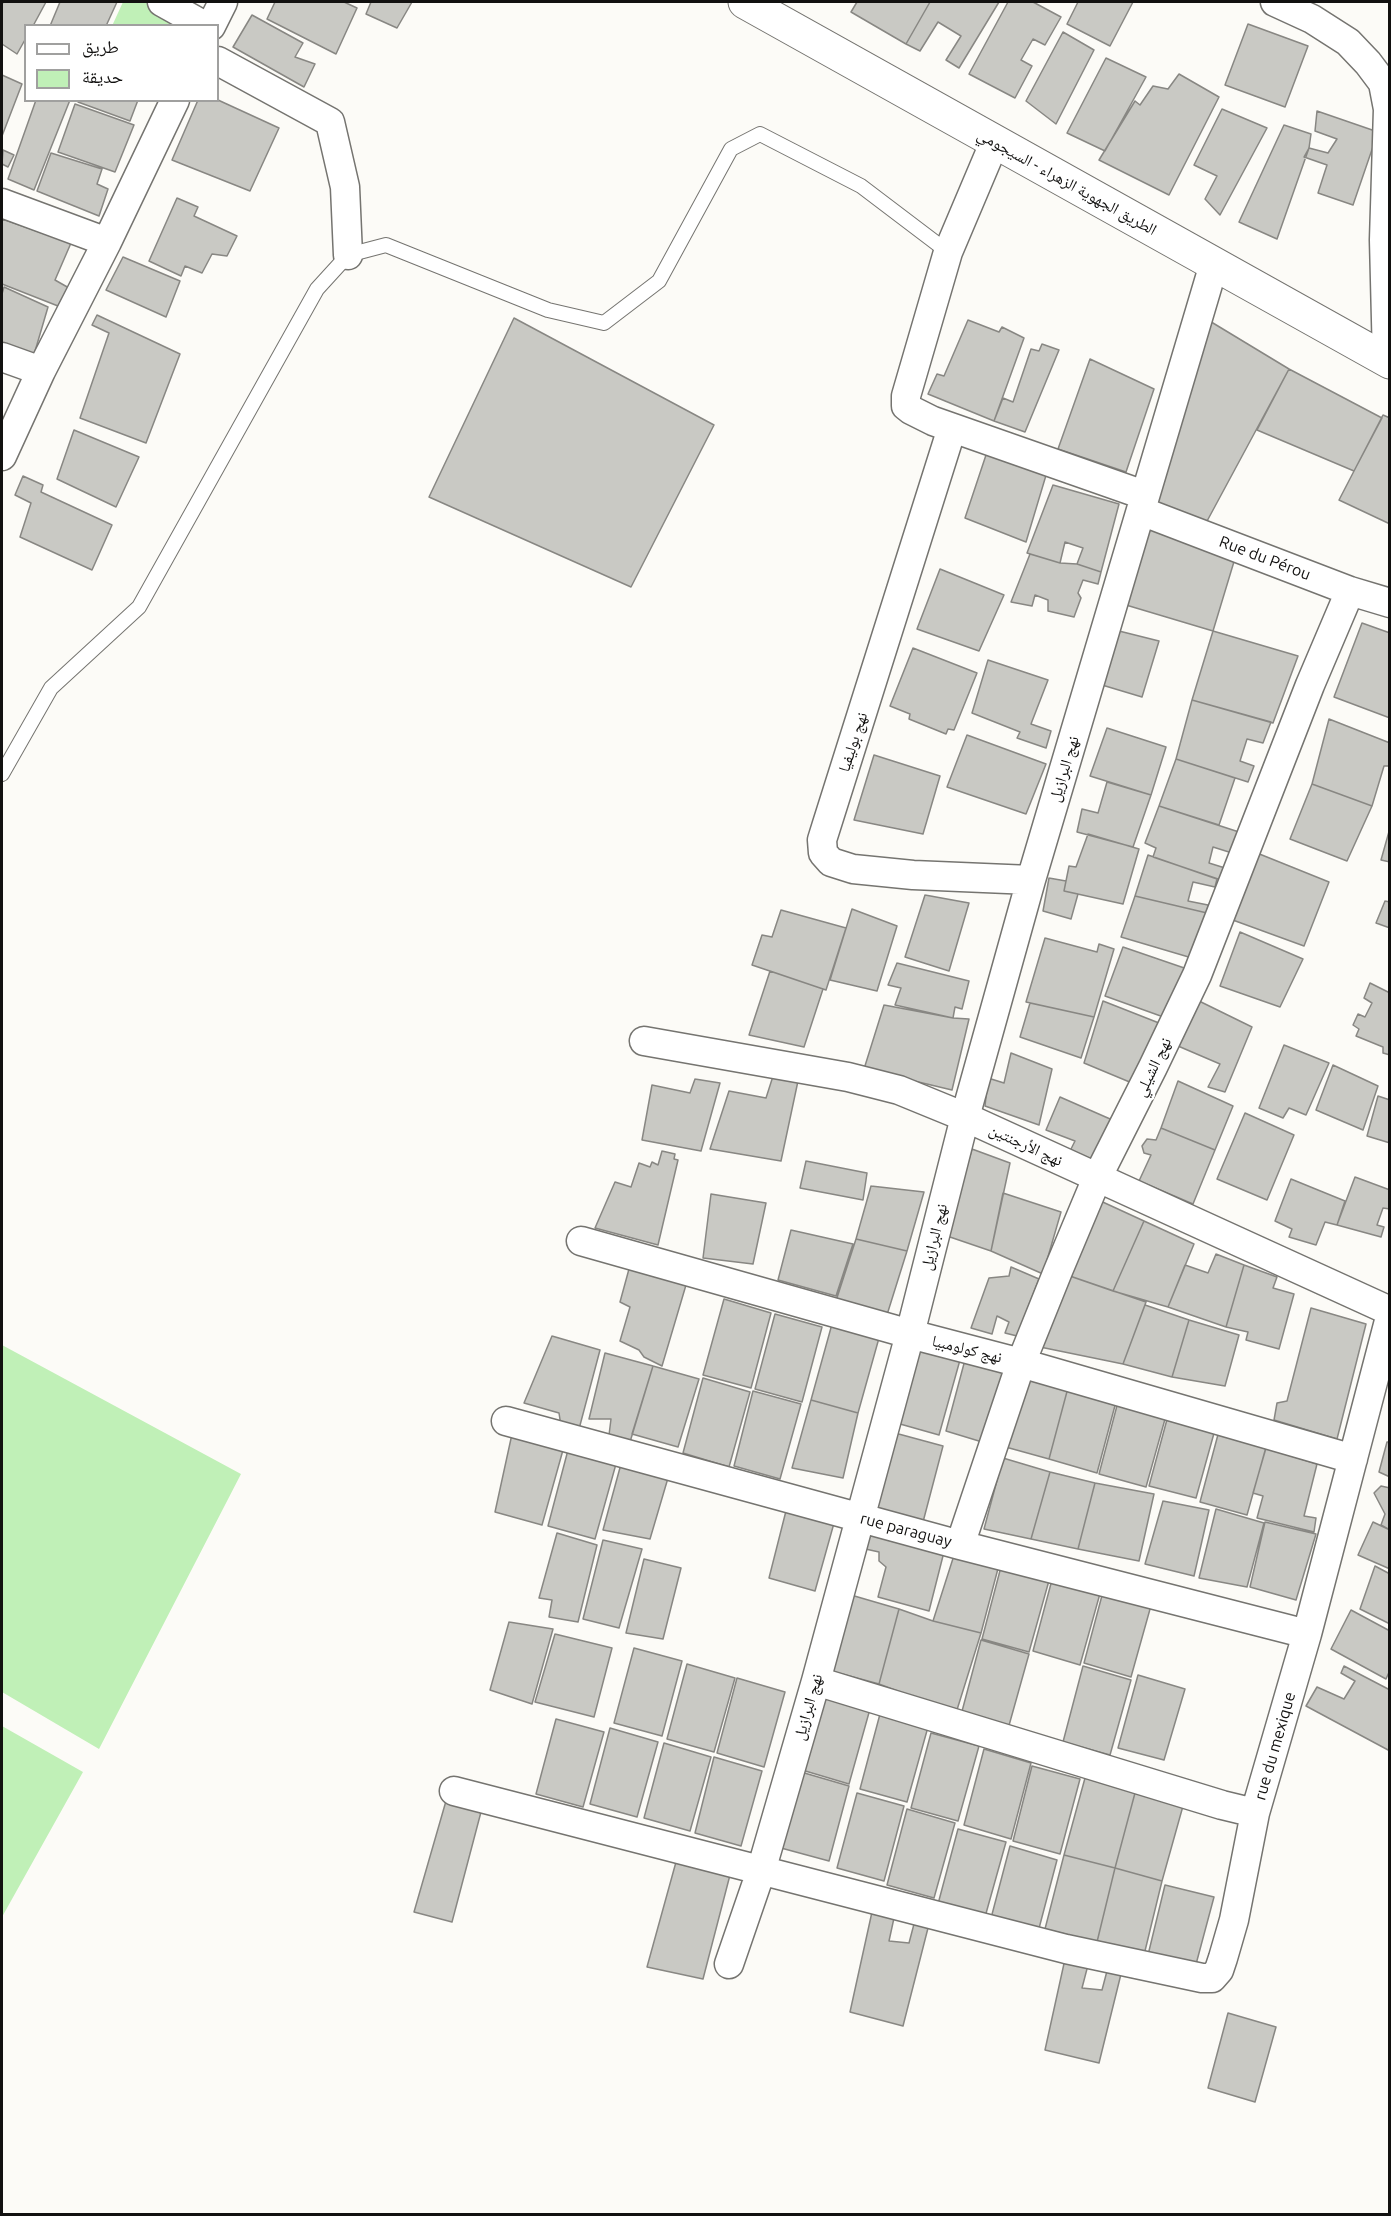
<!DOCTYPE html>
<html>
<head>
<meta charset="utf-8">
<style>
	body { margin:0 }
	#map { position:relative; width:1391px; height:2216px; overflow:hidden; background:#fcfbf7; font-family:Ubuntu,"Noto Naskh Arabic",sans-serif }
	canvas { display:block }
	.frame { position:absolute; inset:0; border:3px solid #121110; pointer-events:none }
	.legend { position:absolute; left:24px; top:24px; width:195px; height:78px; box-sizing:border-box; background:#fff; border:2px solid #a0a09f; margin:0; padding:8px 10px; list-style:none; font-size:18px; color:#121110 }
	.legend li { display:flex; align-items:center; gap:12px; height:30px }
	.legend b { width:30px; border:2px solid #a0a09f }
</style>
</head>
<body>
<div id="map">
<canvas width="1391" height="2216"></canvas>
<div class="frame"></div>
<ul class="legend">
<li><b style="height:8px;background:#fff"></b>طريق</li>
<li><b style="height:16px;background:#c0f0b7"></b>حديقة</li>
</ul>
</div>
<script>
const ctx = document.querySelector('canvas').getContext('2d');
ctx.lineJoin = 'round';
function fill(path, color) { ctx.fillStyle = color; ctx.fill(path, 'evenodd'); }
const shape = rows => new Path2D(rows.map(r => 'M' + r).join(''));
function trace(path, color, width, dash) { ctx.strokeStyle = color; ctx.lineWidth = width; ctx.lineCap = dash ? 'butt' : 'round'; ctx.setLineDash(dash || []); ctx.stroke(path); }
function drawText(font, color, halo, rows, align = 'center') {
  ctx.font = font + ' Ubuntu,"Noto Naskh Arabic",sans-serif'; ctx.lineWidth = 5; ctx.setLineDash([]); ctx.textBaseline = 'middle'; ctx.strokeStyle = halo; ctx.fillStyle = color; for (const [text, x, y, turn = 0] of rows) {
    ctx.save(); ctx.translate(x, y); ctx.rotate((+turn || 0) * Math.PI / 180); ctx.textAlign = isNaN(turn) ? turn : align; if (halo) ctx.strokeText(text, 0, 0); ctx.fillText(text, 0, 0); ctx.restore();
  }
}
fill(shape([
	[123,2,147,2,178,20,176,25,112,26],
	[2,1345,241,1474,99,1749,2,1692],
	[2,1726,83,1772,2,1917]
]), '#c0f0b7');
const building = shape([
	[3,2,46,2,33,26,26,26,26,38,17,54,2,44,2,5,3,2],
	[60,2,117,2,106,26,50,26,60,2],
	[275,2,344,2,357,8,336,54,267,19,275,2],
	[371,2,412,2,397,28,366,14,371,2],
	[857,2,930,2,906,44,851,12,857,2],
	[930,2,999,2,959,68,946,60,961,36,938,22,920,51,906,44,930,2],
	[1008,2,1033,2,1061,17,1045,45,1033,39,1021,60,1032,66,1015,98,969,74,1008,2],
	[1078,2,1133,2,1110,46,1067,24,1078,2],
	[252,15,303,43,295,57,315,64,304,87,233,47,252,15],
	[1248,24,1308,46,1285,107,1225,85,1248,24],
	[1063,32,1094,50,1056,124,1026,101,1063,32],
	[1106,58,1146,77,1105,151,1067,133,1106,58],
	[1179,74,1219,97,1169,195,1099,160,1135,101,1140,105,1153,86,1168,89,1179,74],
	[2,75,22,84,2,136,2,75],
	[36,100,70,100,34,190,8,179,36,100],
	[79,100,138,100,130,121,78,102,79,100],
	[198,100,218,100,279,128,250,191,172,160,198,100],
	[75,104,134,125,115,172,58,152,75,104],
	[1222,109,1267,128,1220,215,1205,199,1217,176,1194,165,1222,109],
	[1317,111,1378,132,1353,205,1318,193,1327,165,1304,157,1309,148,1328,153,1337,139,1315,131,1317,111],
	[1284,125,1311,134,1309,148,1277,239,1239,222,1284,125],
	[3,150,14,155,8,167,2,164,3,150],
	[51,153,102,169,97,184,108,189,99,216,37,191,51,153],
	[177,198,198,207,194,216,237,236,227,256,212,254,202,273,185,266,181,276,149,261,177,198],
	[2,219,71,243,55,280,69,288,58,306,2,284,2,219],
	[123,257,180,281,166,317,106,290,123,257],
	[4,287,48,307,33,358,2,348,2,294,4,287],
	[97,315,180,354,146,443,80,418,109,333,92,325,97,315],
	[514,318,714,425,631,587,429,497,514,318],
	[968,320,999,332,1002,327,1024,338,994,421,928,394,937,374,944,376,968,320],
	[1208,320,1289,369,1206,523,1153,504,1208,320],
	[1042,344,1059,350,1025,432,994,421,1003,398,1013,402,1031,349,1039,351,1042,344],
	[1090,359,1154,389,1126,472,1058,449,1090,359],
	[1289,369,1382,418,1354,471,1257,430,1289,369],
	[1383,415,1390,418,1390,524,1339,500,1383,415],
	[74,430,139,457,116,507,57,479,74,430],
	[987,452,1047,472,1026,542,965,518,987,452],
	[23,476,43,485,41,492,112,525,92,570,20,537,31,503,15,495,23,476],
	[1053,485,1119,504,1101,572,1077,564,1083,548,1065,542,1060,563,1027,553,1053,485],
	[1148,528,1236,555,1213,631,1126,605,1148,528],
	[1030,554,1060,563,1077,564,1101,572,1098,584,1083,580,1078,593,1081,598,1074,617,1048,611,1048,600,1035,595,1032,606,1011,602,1030,554],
	[940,569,1004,595,979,651,917,629,940,569],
	[1362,623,1390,633,1390,718,1334,697,1362,623],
	[1115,630,1159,641,1142,697,1102,685,1115,630],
	[1213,631,1298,656,1273,723,1192,700,1213,631],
	[913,648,977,673,954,730,948,729,946,734,909,719,910,714,890,706,913,648],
	[988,660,1048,680,1031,724,1051,731,1046,748,1017,738,1020,732,972,713,988,660],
	[1192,700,1271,722,1263,743,1247,739,1240,761,1254,766,1248,782,1176,759,1192,700],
	[1329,719,1390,743,1390,766,1384,766,1372,806,1312,784,1329,719],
	[1107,728,1166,747,1151,795,1090,776,1107,728],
	[967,735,1046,764,1026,814,947,787,967,735],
	[874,755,940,776,923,834,854,820,874,755],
	[1176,759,1235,778,1219,825,1159,806,1176,759],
	[1107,782,1151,795,1133,847,1077,832,1082,809,1098,813,1107,782],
	[1312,784,1372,806,1347,861,1290,839,1312,784],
	[1159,806,1239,832,1232,853,1213,847,1209,863,1225,868,1221,880,1153,857,1156,848,1145,843,1159,806],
	[1390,828,1390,862,1381,860,1390,828],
	[1088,834,1139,849,1123,904,1064,891,1069,866,1076,867,1088,834],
	[1252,851,1329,882,1304,946,1230,919,1252,851],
	[1148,855,1217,879,1215,887,1193,882,1188,901,1208,905,1207,913,1135,896,1148,855],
	[1049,878,1066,881,1064,891,1078,894,1071,919,1043,911,1049,878],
	[925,895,969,903,949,971,905,957,925,895],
	[1135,896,1207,913,1192,958,1121,937,1135,896],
	[1385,901,1390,902,1390,928,1376,923,1385,901],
	[852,909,897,926,877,991,830,980,852,909],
	[781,910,846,928,826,990,752,965,762,935,772,937,781,910],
	[1240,932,1303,959,1280,1007,1220,986,1240,932],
	[1045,938,1097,952,1099,944,1114,949,1094,1017,1026,1002,1045,938],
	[1123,947,1193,971,1169,1019,1105,996,1123,947],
	[897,963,969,981,962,1009,955,1007,953,1018,895,1005,901,988,888,985,897,963],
	[770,971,823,989,804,1047,749,1035,770,971],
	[1370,983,1390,993,1390,1055,1383,1053,1383,1047,1356,1036,1359,1029,1353,1025,1358,1014,1365,1017,1372,1003,1364,998,1370,983],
	[1197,1000,1252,1027,1225,1092,1208,1087,1220,1064,1178,1046,1197,1000],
	[1103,1001,1159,1023,1132,1083,1084,1063,1103,1001],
	[1030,1003,1094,1017,1081,1058,1020,1037,1030,1003],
	[884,1005,953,1018,969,1019,952,1090,864,1069,884,1005],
	[1284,1045,1329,1063,1306,1115,1289,1108,1283,1118,1259,1108,1284,1045],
	[1011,1053,1052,1069,1039,1125,985,1106,988,1078,1004,1083,1011,1053],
	[1333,1065,1378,1086,1363,1130,1316,1110,1333,1065],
	[774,1073,798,1081,781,1161,710,1149,729,1091,766,1098,774,1073],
	[695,1079,720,1083,701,1151,642,1140,652,1085,690,1093,695,1079],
	[1178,1081,1233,1106,1215,1150,1161,1128,1178,1081],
	[1378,1096,1390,1100,1390,1143,1367,1136,1378,1096],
	[1060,1097,1117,1122,1098,1164,1069,1153,1075,1141,1046,1130,1060,1097],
	[1245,1113,1294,1135,1267,1200,1217,1179,1245,1113],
	[1161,1128,1215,1150,1193,1204,1139,1181,1151,1155,1144,1153,1142,1146,1147,1139,1156,1140,1161,1128],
	[972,1149,1010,1163,991,1251,947,1236,972,1149],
	[662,1151,675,1154,674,1159,678,1160,658,1245,595,1228,615,1182,631,1187,639,1163,650,1167,652,1162,658,1165,662,1151],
	[806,1161,867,1173,863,1200,800,1188,806,1161],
	[1355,1177,1390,1190,1390,1209,1383,1208,1377,1225,1384,1227,1381,1237,1337,1225,1355,1177],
	[1291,1179,1345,1201,1337,1225,1325,1222,1316,1245,1289,1237,1292,1229,1275,1221,1291,1179],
	[871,1186,924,1192,907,1251,856,1239,871,1186],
	[1003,1193,1061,1212,1043,1274,991,1251,1003,1193],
	[711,1194,766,1203,753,1264,703,1258,711,1194],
	[1094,1198,1144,1221,1113,1291,1064,1274,1094,1198],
	[1144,1221,1194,1244,1168,1307,1113,1291,1144,1221],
	[791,1230,853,1244,836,1296,778,1280,791,1230],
	[856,1239,907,1251,886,1318,834,1307,856,1239],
	[1216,1254,1244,1265,1226,1327,1168,1307,1185,1265,1208,1273,1216,1254],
	[1244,1265,1277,1277,1273,1288,1294,1294,1279,1349,1246,1340,1248,1332,1226,1327,1244,1265],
	[1011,1267,1039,1279,1017,1336,1005,1333,1009,1322,997,1316,992,1334,971,1328,989,1278,1009,1276,1011,1267],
	[629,1269,686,1285,662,1366,644,1357,639,1350,620,1341,630,1307,620,1302,629,1269],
	[1064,1274,1146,1302,1123,1364,1040,1347,1064,1274],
	[724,1299,771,1313,751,1388,703,1375,724,1299],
	[1145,1305,1189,1320,1172,1377,1123,1364,1145,1305],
	[1311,1308,1366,1324,1337,1439,1274,1420,1277,1403,1287,1401,1311,1308],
	[775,1314,822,1327,802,1402,755,1389,775,1314],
	[1189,1320,1239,1335,1225,1386,1172,1377,1189,1320],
	[832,1324,879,1338,858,1413,811,1400,832,1324],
	[552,1336,600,1350,579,1429,561,1426,559,1413,524,1403,552,1336],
	[913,1346,960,1360,939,1435,893,1422,913,1346],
	[605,1353,653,1366,630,1442,609,1435,611,1419,589,1419,605,1353],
	[966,1356,1013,1370,992,1445,946,1431,966,1356],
	[653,1366,699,1379,678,1447,632,1434,653,1366],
	[1022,1371,1069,1384,1049,1459,1002,1446,1022,1371],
	[703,1378,750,1392,729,1467,683,1453,703,1378],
	[1069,1384,1117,1398,1097,1473,1049,1459,1069,1384],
	[753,1391,801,1404,780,1479,734,1466,753,1391],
	[1119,1398,1167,1412,1146,1487,1099,1474,1119,1398],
	[811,1400,858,1413,843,1478,792,1468,811,1400],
	[1169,1412,1216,1426,1196,1498,1149,1486,1169,1412],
	[1220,1427,1268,1440,1247,1515,1200,1502,1220,1427],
	[895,1433,943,1446,923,1522,875,1508,895,1433],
	[512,1434,563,1450,542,1525,495,1512,512,1434],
	[1387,1442,1390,1442,1390,1477,1379,1472,1387,1442],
	[1266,1448,1317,1464,1304,1516,1316,1518,1314,1532,1257,1518,1263,1496,1253,1493,1266,1448],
	[568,1450,616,1464,595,1539,548,1526,568,1450],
	[1003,1458,1050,1472,1031,1539,984,1529,1003,1458],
	[621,1464,668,1478,650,1539,603,1530,621,1464],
	[1050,1472,1095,1483,1078,1549,1031,1539,1050,1472],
	[1095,1483,1154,1494,1139,1561,1078,1549,1095,1483],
	[1381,1486,1390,1488,1390,1530,1381,1525,1385,1514,1374,1493,1381,1486],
	[1163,1501,1209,1510,1194,1576,1145,1564,1163,1501],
	[788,1503,836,1516,815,1591,769,1578,788,1503],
	[1216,1509,1264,1523,1247,1587,1199,1578,1216,1509],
	[1265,1522,1316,1534,1296,1600,1250,1587,1265,1522],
	[1373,1522,1390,1530,1390,1569,1358,1555,1373,1522],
	[868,1526,945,1548,929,1611,878,1597,886,1567,879,1561,879,1552,861,1548,868,1526],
	[557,1533,597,1545,578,1622,549,1617,552,1600,539,1598,557,1533],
	[603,1540,642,1549,619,1628,583,1619,603,1540],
	[956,1549,1000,1561,981,1633,933,1621,956,1549],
	[644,1559,681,1568,663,1639,626,1633,644,1559],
	[1002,1563,1050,1577,1029,1652,982,1639,1002,1563],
	[1375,1566,1390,1574,1390,1624,1360,1609,1375,1566],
	[1053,1576,1101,1590,1080,1665,1033,1651,1053,1576],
	[1104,1588,1152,1602,1131,1677,1084,1663,1104,1588],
	[851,1595,899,1609,879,1684,831,1671,851,1595],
	[899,1609,933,1621,981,1633,956,1713,879,1684,899,1609],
	[1351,1610,1390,1631,1390,1670,1386,1679,1331,1649,1351,1610],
	[509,1622,553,1629,532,1704,490,1690,509,1622],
	[555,1634,612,1648,594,1717,535,1702,555,1634],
	[981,1640,1029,1654,1008,1729,961,1715,981,1640],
	[634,1648,682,1661,662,1736,614,1723,634,1648],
	[687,1664,735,1678,714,1752,667,1739,687,1664],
	[1083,1666,1131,1680,1110,1755,1063,1742,1083,1666],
	[1344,1666,1390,1690,1390,1751,1306,1706,1317,1687,1344,1699,1355,1681,1341,1673,1344,1666],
	[1138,1675,1185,1689,1164,1760,1118,1748,1138,1675],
	[737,1678,785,1692,764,1767,717,1753,737,1678],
	[823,1695,870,1709,849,1784,802,1770,823,1695],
	[880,1714,928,1727,907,1802,860,1789,880,1714],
	[556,1719,604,1732,583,1807,536,1794,556,1719],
	[610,1728,658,1742,637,1817,590,1804,610,1728],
	[931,1733,979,1746,958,1821,911,1808,931,1733],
	[664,1743,711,1757,690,1831,644,1818,664,1743],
	[984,1749,1031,1763,1011,1839,964,1825,984,1749],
	[714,1757,762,1771,741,1846,695,1833,714,1757],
	[1032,1766,1080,1779,1060,1854,1013,1841,1032,1766],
	[801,1772,849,1786,829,1861,781,1848,801,1772],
	[1085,1778,1135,1793,1115,1868,1064,1855,1085,1778],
	[857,1793,904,1806,884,1881,837,1868,857,1793],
	[1135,1793,1183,1806,1162,1881,1115,1868,1135,1793],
	[446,1801,481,1812,452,1922,414,1912,446,1801],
	[907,1809,955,1823,934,1898,887,1885,907,1809],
	[958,1829,1006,1842,985,1917,938,1904,958,1829],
	[1010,1846,1057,1860,1037,1936,990,1922,1010,1846],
	[1064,1855,1115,1868,1097,1942,1045,1929,1064,1855],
	[676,1862,730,1875,703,1979,647,1967,676,1862],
	[1115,1868,1162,1881,1144,1955,1097,1942,1115,1868],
	[1165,1885,1214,1897,1195,1968,1148,1955,1165,1885],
	[872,1912,894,1918,889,1941,909,1943,914,1924,928,1928,903,2026,850,2012,872,1912],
	[1065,1959,1088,1965,1082,1988,1102,1990,1107,1971,1121,1974,1099,2063,1045,2050,1065,1959],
	[1228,2013,1276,2027,1255,2102,1208,2088,1228,2013]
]);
fill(building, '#c9c9c4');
trace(building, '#888783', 1.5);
const service = shape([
	[2,774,51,688,139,607,317,289,348,255,386,245,548,310,604,323,659,281,731,149,760,134,861,186,948,252]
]);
const minor = shape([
	[162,2,205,26],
	[1275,2,1312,19,1348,42,1368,63,1383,83,1388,109,1384,240,1387,360],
	[211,26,223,2],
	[218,61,330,122,345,187,348,255],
	[995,141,948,252,906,396,906,406,911,410,933,421,1144,495],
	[2,203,107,242],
	[2,357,41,371,107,242,175,100],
	[952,428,827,824,822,840,823,853,831,862,853,869,913,875,1031,880],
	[2,456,41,371],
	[1141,511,1350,591,1390,603],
	[644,1041,848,1077,899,1090,965,1117,1390,1311],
	[581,1241,910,1334,1021,1363,1353,1459],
	[506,1421,960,1545,1307,1634],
	[960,1545,1021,1363,1058,1271,1097,1178,1153,1067,1197,975,1310,685,1350,591],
	[816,1681,1222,1805,1255,1813,1307,1634,1390,1317],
	[454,1791,1066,1949,1202,1978,1212,1978,1219,1970,1223,1958,1234,1920,1255,1813],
	[729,1964,761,1871,816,1681,910,1334,965,1117,1031,880,1214,264]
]);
const secondary = shape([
	[745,2,1390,362]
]);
trace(service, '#757470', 16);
trace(minor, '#757470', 31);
trace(secondary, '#757470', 35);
trace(service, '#fff', 14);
trace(minor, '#fff', 28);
trace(secondary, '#fff', 33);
drawText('16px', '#121110', '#fff', [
	["الطريق الجهوية الزهراء - السيجومي",1067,182,29],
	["Rue du Pérou",1265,558,21],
	["نهج بوليفيا",853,742,-72],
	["نهج البرازيل",1064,769,-73],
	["نهج الشيلي",1153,1067,-64],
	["نهج الأرجنتين",1026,1145,25],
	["نهج البرازيل",934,1237,-76],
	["نهج كولومبيا",967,1349,14],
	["rue paraguay",906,1530,15],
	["نهج البرازيل",808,1707,-74],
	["rue du mexique",1275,1746,-74]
]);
</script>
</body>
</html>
